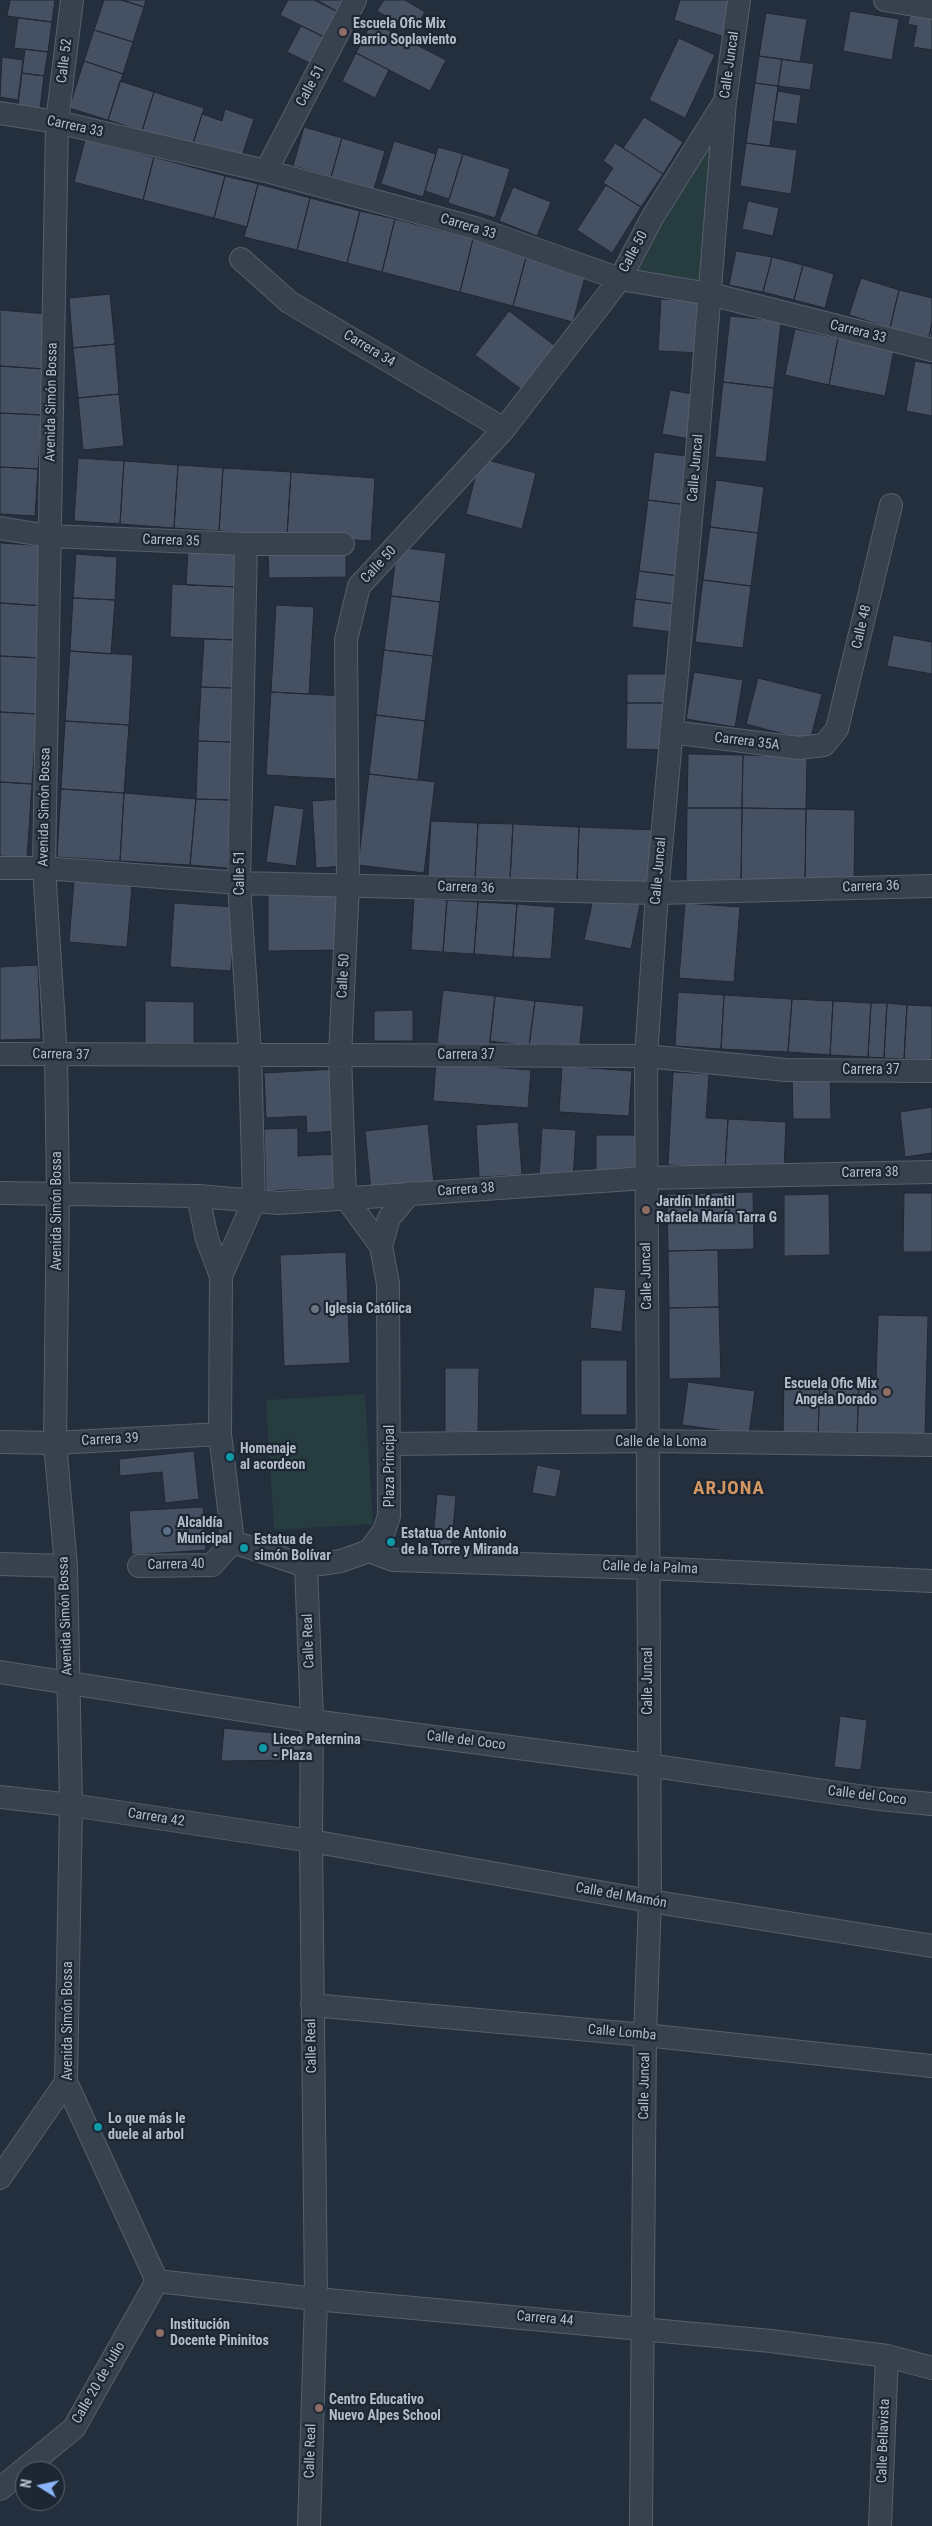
<!DOCTYPE html>
<html>
<head>
<meta charset="utf-8">
<style>
	body { margin:0 }
	#map { position:relative; width:932px; height:2526px; overflow:hidden; background:#242f3e; font-family:"Roboto Condensed",sans-serif }
	canvas { display:block }
	.north { position:absolute; left:15px; top:2461px; width:50px; height:50px; box-sizing:border-box; background:#1d2633; border:1px solid #59626f; border-radius:50%; rotate:280deg; font-size:14px; font-weight:700; line-height:20px; text-align:center; color:#b4bcc9 }
	.north::after { content:''; display:block; margin:auto; width:18px; height:22px; background:#8ab4f8; clip-path:polygon(50% 0,100% 100%,50% 72%,0 100%) }
</style>
</head>
<body>
<div id="map">
<canvas width="932" height="2526"></canvas>
<div class="north">N</div>
</div>
<script>
const ctx = document.querySelector('canvas').getContext('2d');
ctx.lineJoin = 'round';
function fill(path, color) { ctx.fillStyle = color; ctx.fill(path, 'evenodd'); }
const shape = rows => new Path2D(rows.map(r => 'M' + r).join(''));
function trace(path, color, width, dash) { ctx.strokeStyle = color; ctx.lineWidth = width; ctx.lineCap = dash ? 'butt' : 'round'; ctx.setLineDash(dash || []); ctx.stroke(path); }
function drawText(font, color, halo, rows, align = 'center') {
  ctx.font = font + ' "Roboto Condensed",sans-serif'; ctx.lineWidth = 4.5; ctx.setLineDash([]); ctx.textBaseline = 'middle'; ctx.strokeStyle = halo; ctx.fillStyle = color; for (const [text, x, y, turn = 0] of rows) {
    ctx.save(); ctx.translate(x, y); ctx.rotate((+turn || 0) * Math.PI / 180); ctx.textAlign = isNaN(turn) ? turn : align; if (halo) ctx.strokeText(text, 0, 0); ctx.fillText(text, 0, 0); ctx.restore();
  }
}
fill(shape([
	[725,101,710,294,620,279],
	[365,1394,373,1524,274,1530,266,1400]
]), '#263c3f');
const building = shape([
	[10,0,55,0,52,22,7,16,10,0],
	[104,0,121,0,144,7,133,42,94,30,104,0],
	[121,0,146,0,144,7,121,0],
	[288,0,314,0,338,12,326,38,280,15,288,0],
	[317,0,345,0,338,12,317,0],
	[384,0,405,0,425,12,413,32,377,11,384,0],
	[680,0,733,0,722,36,674,20,680,0],
	[850,11,899,19,892,60,843,51,850,11],
	[766,13,807,19,800,62,759,56,766,13],
	[910,14,932,19,932,50,913,47,917,26,908,24,910,14],
	[18,18,52,22,48,52,14,48,18,18],
	[372,22,446,60,430,91,356,53,372,22],
	[301,26,326,38,312,64,287,52,301,26],
	[94,30,133,42,123,74,84,61,94,30],
	[679,38,715,55,685,118,649,100,679,38],
	[25,49,48,52,44,76,22,73,25,49],
	[356,53,389,70,375,98,342,81,356,53],
	[759,56,782,59,778,86,755,83,759,56],
	[2,57,23,60,18,100,0,97,2,57],
	[782,59,814,64,810,90,778,86,782,59],
	[84,61,123,74,108,120,69,108,84,61],
	[22,73,44,76,39,116,17,113,22,73],
	[120,81,154,92,142,131,108,120,120,81],
	[755,83,778,86,770,146,746,143,755,83],
	[778,91,801,95,797,124,773,121,778,91],
	[154,92,204,108,192,147,142,131,154,92],
	[225,109,254,119,240,162,192,147,202,114,222,121,225,109],
	[644,117,683,142,663,174,623,148,644,117],
	[304,127,342,138,331,177,293,166,304,127],
	[342,138,385,151,374,189,331,177,342,138],
	[85,140,154,157,143,200,74,182,85,140],
	[394,141,436,154,423,197,381,184,394,141],
	[615,143,663,174,641,207,603,183,613,168,603,161,615,143],
	[746,143,797,150,791,194,740,186,746,143],
	[438,147,463,154,449,199,425,191,438,147],
	[463,154,510,169,495,218,448,203,463,154],
	[154,157,225,176,214,218,143,200,154,157],
	[225,176,258,184,247,227,214,218,225,176],
	[258,184,310,198,297,250,244,237,258,184],
	[606,185,641,207,612,253,577,230,606,185],
	[513,187,551,202,537,236,499,221,513,187],
	[310,198,360,211,347,263,297,250,310,198],
	[748,201,779,208,773,236,742,229,748,201],
	[360,211,395,219,382,272,347,263,360,211],
	[395,219,473,239,460,292,382,272,395,219],
	[473,239,527,254,513,306,460,292,473,239],
	[736,251,772,257,763,292,729,285,736,251],
	[527,254,587,269,573,322,513,306,527,254],
	[772,257,803,265,794,300,763,292,772,257],
	[803,265,834,274,825,308,794,300,803,265],
	[861,278,899,290,890,328,849,315,861,278],
	[899,290,932,298,932,323,929,337,890,328,899,290],
	[110,294,115,344,73,348,69,298,110,294],
	[661,299,703,301,701,353,658,351,661,299],
	[0,310,48,314,44,369,0,366,0,310],
	[509,311,558,348,525,392,475,355,509,311],
	[730,316,781,321,774,388,723,382,730,316],
	[932,323,932,338,929,337,932,323],
	[795,329,838,338,829,385,785,375,795,329],
	[838,338,894,350,885,396,829,385,838,338],
	[115,344,119,394,78,398,73,348,115,344],
	[915,361,932,364,932,416,906,411,915,361],
	[0,366,44,369,42,415,0,413,0,366],
	[723,382,774,388,766,462,715,457,723,382],
	[670,390,698,395,690,439,662,434,670,390],
	[119,394,124,446,83,450,78,398,119,394],
	[0,413,42,415,38,469,0,467,0,413],
	[654,452,694,457,688,505,648,500,654,452],
	[78,458,124,461,120,524,74,521,78,458],
	[480,458,536,473,522,529,466,514,480,458],
	[124,461,178,465,174,528,120,524,124,461],
	[178,465,223,468,219,531,174,528,178,465],
	[0,467,38,469,35,516,0,514,0,467],
	[223,468,291,472,287,536,219,531,223,468],
	[291,472,375,478,371,541,287,536,291,472],
	[716,480,764,487,758,533,710,527,716,480],
	[648,500,688,505,679,576,639,571,648,500],
	[710,527,758,533,751,586,703,580,710,527],
	[0,543,47,546,44,606,0,603,0,543],
	[397,547,446,553,440,602,391,596,397,547],
	[188,550,240,552,238,587,186,585,188,550],
	[346,553,346,577,269,578,268,554,346,553],
	[76,554,117,557,115,600,73,598,76,554],
	[639,571,679,576,675,604,635,599,639,571],
	[703,580,751,586,743,648,695,642,703,580],
	[172,584,238,587,236,640,170,637,172,584],
	[391,596,440,602,433,656,384,650,391,596],
	[73,598,115,600,111,654,70,651,73,598],
	[635,599,675,604,672,632,632,627,635,599],
	[0,603,44,606,40,658,0,656,0,603],
	[276,605,314,607,309,694,271,692,276,605],
	[893,635,932,642,932,674,887,666,893,635],
	[204,639,236,640,234,688,201,687,204,639],
	[384,650,433,656,425,721,376,715,384,650],
	[70,651,133,655,129,725,65,721,70,651],
	[0,656,40,658,37,714,0,712,0,656],
	[694,672,743,680,735,727,686,719,694,672],
	[627,674,668,674,667,703,627,703,627,674],
	[758,678,822,694,810,741,746,724,758,678],
	[201,687,234,688,233,742,198,741,201,687],
	[271,692,343,696,338,779,266,775,271,692],
	[627,703,667,703,666,750,626,749,627,703],
	[0,712,37,714,32,784,0,782,0,712],
	[376,715,425,721,418,780,369,774,376,715],
	[65,721,129,725,124,793,61,789,65,721],
	[198,741,233,742,230,800,196,799,198,741],
	[688,754,743,755,742,808,687,808,688,754],
	[743,755,807,756,806,809,742,808,743,755],
	[369,774,435,782,424,873,358,865,369,774],
	[0,782,32,784,27,858,0,856,0,782],
	[61,789,124,793,120,861,57,857,61,789],
	[124,793,196,799,190,865,120,861,124,793],
	[196,799,230,800,228,868,190,865,196,799],
	[341,799,344,866,316,868,312,801,341,799],
	[274,805,304,809,296,866,266,862,274,805],
	[687,808,742,808,741,885,686,884,687,808],
	[742,808,806,809,805,886,741,885,742,808],
	[806,809,855,810,854,886,805,886,806,809],
	[431,821,478,823,475,879,428,877,431,821],
	[478,823,513,824,510,880,475,879,478,823],
	[513,824,579,827,577,883,510,880,513,824],
	[579,827,658,830,656,886,577,883,579,827],
	[74,881,132,885,127,947,69,942,74,881],
	[344,892,345,950,268,951,268,894,344,892],
	[594,895,640,904,631,949,584,940,594,895],
	[414,898,447,900,443,952,411,950,414,898],
	[447,900,478,902,474,954,443,952,447,900],
	[478,902,517,904,513,957,474,954,478,902],
	[174,903,236,907,231,971,170,967,174,903],
	[685,903,740,907,734,982,679,978,685,903],
	[517,904,555,907,551,959,513,957,517,904],
	[38,965,41,1039,0,1040,0,967,38,965],
	[443,990,495,996,489,1050,437,1043,443,990],
	[678,992,724,995,721,1049,675,1046,678,992],
	[724,995,792,999,788,1052,721,1049,724,995],
	[495,996,535,1001,529,1046,490,1041,495,996],
	[792,999,833,1001,830,1055,788,1052,792,999],
	[145,1001,194,1002,194,1052,145,1051,145,1001],
	[535,1001,584,1006,579,1052,529,1046,535,1001],
	[833,1001,871,1003,868,1057,830,1055,833,1001],
	[871,1003,887,1003,884,1058,868,1057,871,1003],
	[887,1003,907,1005,904,1059,884,1058,887,1003],
	[907,1005,932,1006,932,1060,904,1059,907,1005],
	[413,1010,413,1041,374,1041,374,1011,413,1010],
	[436,1063,531,1070,528,1108,433,1101,436,1063],
	[562,1066,632,1071,629,1116,559,1112,562,1066],
	[336,1069,340,1131,307,1133,306,1116,266,1118,264,1073,336,1069],
	[830,1071,831,1119,793,1119,792,1072,830,1071],
	[673,1072,709,1074,706,1118,728,1119,725,1168,668,1165,673,1072],
	[932,1107,932,1153,905,1157,900,1112,932,1107],
	[728,1119,786,1122,784,1171,725,1168,728,1119],
	[518,1122,522,1175,479,1177,476,1125,518,1122],
	[428,1124,434,1184,371,1191,365,1131,428,1124],
	[298,1128,298,1156,339,1154,341,1188,266,1191,264,1129,298,1128],
	[542,1128,576,1130,573,1180,539,1178,542,1128],
	[596,1135,643,1135,643,1173,596,1173,596,1135],
	[753,1192,754,1249,668,1251,667,1194,753,1192],
	[904,1193,932,1193,932,1252,903,1252,904,1193],
	[829,1194,830,1255,784,1256,784,1195,829,1194],
	[718,1250,719,1307,669,1308,668,1251,718,1250],
	[346,1252,350,1363,284,1366,280,1255,346,1252],
	[594,1287,626,1290,622,1332,590,1328,594,1287],
	[719,1307,721,1378,669,1379,669,1308,719,1307],
	[878,1315,928,1316,925,1439,857,1438,859,1380,876,1380,878,1315],
	[581,1360,627,1360,627,1415,581,1415,581,1360],
	[445,1368,479,1368,478,1432,445,1432,445,1368],
	[784,1378,820,1379,818,1437,783,1436,784,1378],
	[820,1379,859,1380,857,1438,818,1437,820,1379],
	[688,1382,755,1391,749,1434,682,1425,688,1382],
	[194,1451,199,1499,165,1503,162,1472,120,1476,119,1459,194,1451],
	[537,1465,561,1470,556,1497,532,1493,537,1465],
	[437,1494,456,1496,451,1552,432,1550,437,1494],
	[203,1507,206,1550,132,1555,129,1511,203,1507],
	[840,1716,867,1720,861,1770,834,1767,840,1716],
	[224,1728,304,1736,303,1760,221,1761,224,1728]
]);
fill(building, '#455162');
trace(building, '#1f2835', 1);
const street = shape([
	[72,0,57,122,44,868,56,1056,58,1192,55,1443,66,1566,71,1805,66,2082,157,2281],
	[885,0,932,8],
	[0,113,57,122,266,171,475,228,620,279,710,294,932,350],
	[266,171,355,0],
	[241,259,289,302,504,429],
	[0,528,49,536,246,544,343,544],
	[246,544,239,883,250,1054,254,1201,221,1276,220,1434,233,1542,306,1566,341,1561,369,1551,384,1531,389,1516,388,1284,381,1246,345,1197,340,1055,348,885,346,640,359,586,504,429,620,279,652,218,725,101],
	[671,732,799,748,824,745,837,729,891,505],
	[0,868,44,868,239,883,657,893,932,886],
	[0,1054,646,1056,786,1070,932,1071],
	[0,1193,198,1196,279,1203,646,1178,932,1172],
	[198,1196,207,1239,221,1276],
	[381,1246,389,1218,410,1193],
	[0,1442,55,1443,220,1434],
	[390,1444,649,1441,932,1445],
	[369,1551,393,1560,648,1568,932,1581],
	[0,1564,66,1566],
	[139,1566,212,1565,233,1542],
	[306,1566,312,1721,311,1841,316,2299,309,2526],
	[0,1672,312,1721,648,1765,879,1799,932,1804],
	[0,1797,71,1805,311,1841,650,1901,932,1946],
	[312,2005,645,2035,932,2066],
	[0,2178,66,2082],
	[157,2281,316,2299,771,2341,887,2356,932,2368],
	[0,2489,74,2428,157,2281],
	[641,2526,645,2035,650,1901,646,1056,657,893,696,465,725,101,739,0],
	[880,2526,887,2356]
]);
trace(street, '#565f6c', 24);
trace(street, '#38414e', 22);
for (const [x, y, r, color] of [
	[343,32,5,"#8d6e63"],
	[646,1210,5,"#8d6e63"],
	[315,1309,5,"#6b7280"],
	[887,1392,5,"#8d6e63"],
	[230,1457,5,"#0f9aa8"],
	[167,1531,5,"#5c6f8a"],
	[391,1542,5,"#0f9aa8"],
	[244,1548,5,"#0f9aa8"],
	[263,1748,5,"#0f9aa8"],
	[98,2127,5,"#0f9aa8"],
	[160,2333,5,"#8d6e63"],
	[319,2408,5,"#8d6e63"]
]) { const dot = new Path2D(); dot.arc(x, y, r, 0, 2 * Math.PI); ctx.fillStyle = color; ctx.fill(dot); trace(dot, '#1d2633', 2); }
drawText('bold 14px', '#b4bcc9', '#1d2633', [
	["Escuela Ofic Mix",353,24],
	["Barrio Soplaviento",353,40],
	["Jardín Infantil",656,1202],
	["Rafaela María Tarra G",656,1218],
	["Iglesia Católica",325,1309],
	["Escuela Ofic Mix",877,1384,"right"],
	["Angela Dorado",877,1400,"right"],
	["Homenaje",240,1449],
	["al acordeon",240,1465],
	["Alcaldía",177,1523],
	["Municipal",177,1539],
	["Estatua de Antonio",401,1534],
	["de la Torre y Miranda",401,1550],
	["Estatua de",254,1540],
	["simón Bolívar",254,1556],
	["Liceo Paternina",273,1740],
	["- Plaza",273,1756],
	["Lo que más le",108,2119],
	["duele al arbol",108,2135],
	["Institución",170,2325],
	["Docente Pininitos",170,2341],
	["Centro Educativo",329,2400],
	["Nuevo Alpes School",329,2416]
], 'left');
drawText('14px', '#b4bcc9', '#1d2633', [
	["Calle 52",65,61,-83],
	["Calle Juncal",730,65,-82],
	["Calle 51",311,86,-62],
	["Carrera 33",75,127,12],
	["Carrera 33",468,227,17],
	["Calle 50",634,252,-62],
	["Carrera 33",858,332,14],
	["Carrera 34",369,349,31],
	["Avenida Simón Bossa",52,402,-89],
	["Calle Juncal",696,468,-85],
	["Carrera 35",171,541,2],
	["Calle 50",379,565,-47],
	["Calle 48",862,627,-77],
	["Carrera 35A",747,742,7],
	["Avenida Simón Bossa",45,807,-89],
	["Calle Juncal",659,871,-85],
	["Calle 51",240,873,-90],
	["Carrera 36",871,887,-2],
	["Carrera 36",466,888,2],
	["Calle 50",344,976,-87],
	["Carrera 37",61,1055,1],
	["Carrera 37",466,1055],
	["Carrera 37",871,1070],
	["Carrera 38",870,1173,-1],
	["Carrera 38",466,1190,-4],
	["Avenida Simón Bossa",57,1211,-90],
	["Calle Juncal",647,1276,-91],
	["Carrera 39",110,1440,-3],
	["Calle de la Loma",661,1442],
	["Plaza Principal",390,1466,-90],
	["Carrera 40",176,1565,-1],
	["Calle de la Palma",650,1568,2],
	["Avenida Simón Bossa",66,1616,-92],
	["Calle Real",309,1641,-92],
	["Calle Juncal",648,1681,-90],
	["Calle del Coco",466,1741,7],
	["Calle del Coco",867,1796,7],
	["Carrera 42",156,1818,9],
	["Calle del Mamón",621,1896,10],
	["Avenida Simón Bossa",68,2021,-90],
	["Calle Lomba",622,2033,5],
	["Calle Real",312,2046,-91],
	["Calle Juncal",645,2086,-89],
	["Carrera 44",545,2319,5],
	["Calle 20 de Julio",99,2383,-60],
	["Calle Bellavista",884,2441,-88],
	["Calle Real",311,2451,-88]
]);
ctx.letterSpacing = '1px';
drawText('bold 19px', '#d59563', '#1d2633', [
	["ARJONA",729,1489]
]);
ctx.letterSpacing = '0px';
</script>
</body>
</html>
